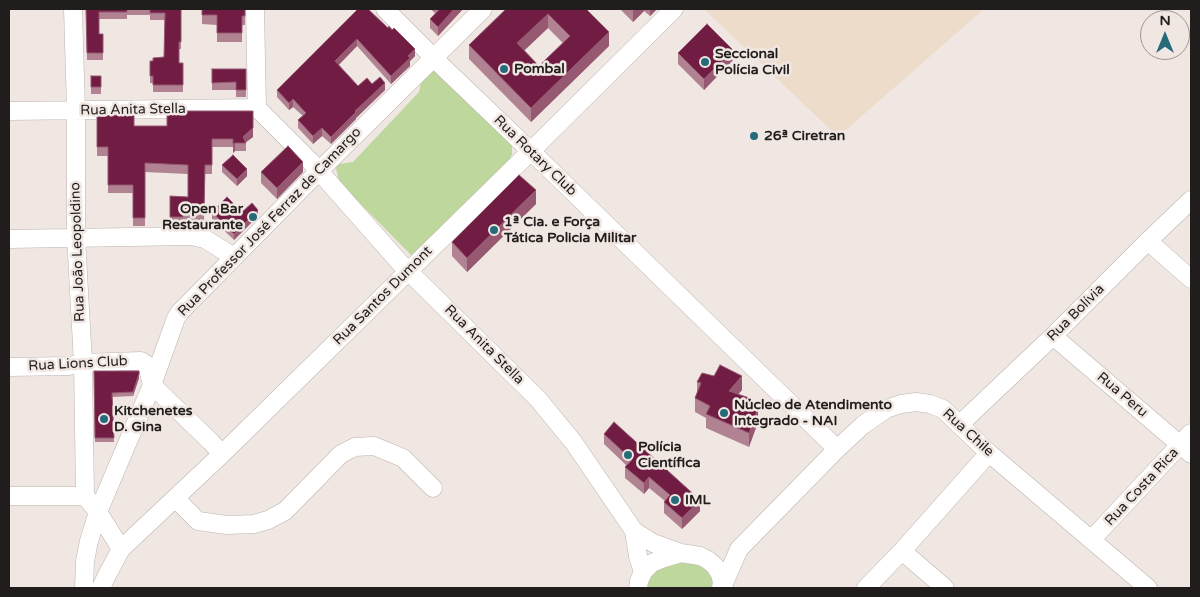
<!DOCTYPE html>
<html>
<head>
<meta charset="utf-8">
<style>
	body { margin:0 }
	#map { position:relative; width:1200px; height:597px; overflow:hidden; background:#f0e7e3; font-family:"Varela Round",sans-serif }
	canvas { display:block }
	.frame { position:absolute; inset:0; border:10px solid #201d1c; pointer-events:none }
	.north { position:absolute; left:1140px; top:10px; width:50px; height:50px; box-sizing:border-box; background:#f0e7e3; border:1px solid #9d9693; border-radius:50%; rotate:0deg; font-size:14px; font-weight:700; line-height:20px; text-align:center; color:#201d1c }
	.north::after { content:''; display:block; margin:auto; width:18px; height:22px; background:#256b7a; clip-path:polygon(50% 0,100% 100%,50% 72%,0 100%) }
</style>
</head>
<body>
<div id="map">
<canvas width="1200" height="597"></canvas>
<div class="frame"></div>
<div class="north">N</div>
</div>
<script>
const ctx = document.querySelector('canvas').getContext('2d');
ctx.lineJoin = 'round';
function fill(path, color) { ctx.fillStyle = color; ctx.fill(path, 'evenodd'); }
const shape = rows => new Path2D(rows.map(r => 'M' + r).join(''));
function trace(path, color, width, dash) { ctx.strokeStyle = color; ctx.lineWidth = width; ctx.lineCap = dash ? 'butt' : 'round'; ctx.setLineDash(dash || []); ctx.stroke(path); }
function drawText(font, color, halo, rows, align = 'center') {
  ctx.font = font + ' "Varela Round",sans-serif'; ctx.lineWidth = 5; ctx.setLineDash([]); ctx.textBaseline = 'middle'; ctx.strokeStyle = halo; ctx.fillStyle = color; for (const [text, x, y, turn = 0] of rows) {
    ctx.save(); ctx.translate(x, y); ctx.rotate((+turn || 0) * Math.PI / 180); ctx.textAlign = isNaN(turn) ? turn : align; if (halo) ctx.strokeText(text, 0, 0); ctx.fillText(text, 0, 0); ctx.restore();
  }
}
fill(shape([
	[704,9,984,9,838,137]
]), '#eedccb');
fill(shape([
	[431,71,439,72,512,146,512,154,510,159,416,255,414,256,411,255,339,182,336,168,339,164,353,162,419,92,422,79],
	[677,562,696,562,712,573,714,588,644,588,651,572]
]), '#bdd79d');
const minor = shape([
	[73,9,76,110,76,237,83,363,85,496],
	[255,9,257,108],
	[385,9,445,69,538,158,837,449],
	[257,108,311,162,401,264,538,399,574,443,634,531,653,543,681,553],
	[9,111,257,108],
	[9,239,191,236,205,239,234,257],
	[1148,241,1191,279],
	[1053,336,1191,454],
	[9,367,69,366,83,363,141,361,147,365,152,385,211,442,222,454],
	[959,425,1053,336,1148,241,1191,200],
	[9,496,85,496,98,512,121,549],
	[175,498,198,521,227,525,254,524,268,520,285,511,341,454,355,447,374,446,403,458,433,488],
	[634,531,638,556,643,572],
	[1092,539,1191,433],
	[902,551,945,588],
	[84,588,85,561,89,541,98,512,152,385,176,318,180,312,319,171,483,9],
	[101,588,106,577,121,549,222,454,531,151,674,9],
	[638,588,639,581,643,572,652,563,664,558,681,553,700,556,708,560,715,566,720,574,722,582,721,588],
	[722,588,739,549,837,449,863,425,886,409,901,404,916,402,930,404,943,409,989,453,1148,588],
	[866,588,902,551,989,453]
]);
trace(minor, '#bbb3af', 19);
trace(minor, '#fff', 18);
fill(shape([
	[86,9,181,9,181,49,179,49,179,63,183,63,183,92,153,92,153,83,150,83,150,61,153,61,164,57,165,20,150,20,150,15,127,15,127,19,99,19,99,34,103,34,103,60,87,60],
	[202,9,245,9,245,25,242,25,242,42,217,42,217,25,202,24],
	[358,9,415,56,410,61,410,66,391,84,357,46,338,65,358,86,372,84,385,90,356,118,356,119,331,144,322,136,313,144,298,128,298,120,303,116,293,107,289,110,277,97,277,90],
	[430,9,463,9,438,36,430,28,430,19,435,13],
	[506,9,586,9,609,46,531,122,469,59,469,45],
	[548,28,563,43,539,66,524,51],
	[620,9,657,9,650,16,644,11,633,22],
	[678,53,733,60,704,90,678,64],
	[212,69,246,69,246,97,236,97,236,90,212,90],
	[91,76,101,76,101,94,91,94],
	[97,116,134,126,253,137,246,142,246,151,235,151,233,153,233,147,212,147,212,174,205,174,204,222,183,222,183,226,170,226,170,196,188,197,188,174,145,172,145,226,133,226,133,193,108,193,108,156,97,156],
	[222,165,247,176,237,186,222,172],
	[261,172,303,172,277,199,261,183],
	[536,204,467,272,452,256,452,242],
	[212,212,258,216,234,240,212,219],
	[94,371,139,378,133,396,112,397,114,442,95,442],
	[697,382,742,390,738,394,752,406,758,422,749,447,706,428,706,418,695,412,695,398,697,393],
	[604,434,700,511,682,529,664,513,664,502,665,501,649,488,644,494,625,478,625,467,626,465,604,444]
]), '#b08292');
fill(shape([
	[454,9,463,9,438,36,438,27],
	[635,9,644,9,644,11,633,22,633,11],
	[650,9,657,9,650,16],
	[548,14,548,28,517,57,517,43],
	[609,32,609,46,531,122,531,108],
	[357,39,357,46,335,69,335,61],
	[415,49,415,56,410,61,410,66,391,84,391,76,408,56],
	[733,50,733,60,704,90,704,79],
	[385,83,385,90,356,118,356,119,331,144,331,137,355,111],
	[293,99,293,107,289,110,289,103],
	[253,128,253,137,245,143,243,137],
	[322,128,322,136,313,144,313,136],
	[235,143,235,151,233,153,233,144],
	[303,162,303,172,277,199,277,188],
	[247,169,247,176,237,186,237,179],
	[536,190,536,204,467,272,467,258],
	[258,210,258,216,234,240,234,234],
	[139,374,139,378,133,396,133,392],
	[742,376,742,390,729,405,729,391],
	[758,408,758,422,749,447,749,433],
	[649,477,649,488,644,494,644,483],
	[700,500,700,511,682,529,682,518]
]), '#975972');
const building = shape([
	[86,9,127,9,127,12,99,12,99,34,103,34,103,53,87,53,86,9],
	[150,9,181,9,181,42,179,42,179,63,183,63,183,85,153,85,153,76,150,76,150,61,153,61,153,58,164,57,165,13,150,13,150,9],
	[202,9,245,9,245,16,242,16,242,33,217,33,217,15,202,15,202,9],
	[358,9,368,9,388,28,389,26,392,30,394,28,415,49,408,56,410,58,391,76,357,39,335,61,358,86,367,78,372,84,380,77,385,83,355,111,356,112,331,137,322,128,313,136,298,120,306,113,293,99,289,103,277,90,358,9],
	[440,9,454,9,438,27,430,19,440,9],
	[506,9,586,9,609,32,531,108,469,45,506,9],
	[548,14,570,36,539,66,517,43,548,14],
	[707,24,733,50,704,79,678,53,707,24],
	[212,69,246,69,246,90,236,90,236,82,212,83,212,69],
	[91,76,101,76,101,87,91,87,91,76],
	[167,111,253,111,253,128,243,137,246,143,235,143,233,144,233,139,212,139,212,165,205,165,204,214,183,213,183,217,170,217,170,196,188,197,188,165,145,163,145,218,133,218,133,185,108,185,108,147,97,147,97,116,120,115,120,112,134,112,134,126,167,126,167,111],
	[288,146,303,162,277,188,261,172,288,146],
	[233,155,247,169,237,179,222,165,233,155],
	[519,175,536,190,467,258,452,242,519,175],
	[227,197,242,212,252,203,258,210,234,234,212,212,227,197],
	[720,365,742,376,729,391,752,399,750,405,758,408,749,433,706,414,710,406,695,398,701,383,697,382,702,373,714,376,720,365],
	[94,371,139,371,139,374,133,392,112,393,114,438,95,438,94,371],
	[614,422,700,500,682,518,664,502,670,495,649,477,644,483,625,467,632,460,604,434,614,422]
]);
fill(building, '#711c42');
trace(building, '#975972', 1);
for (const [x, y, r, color] of [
	[705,62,5,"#256b7a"],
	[504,69,5,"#256b7a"],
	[754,136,5,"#256b7a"],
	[253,217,5,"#256b7a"],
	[494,230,5,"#256b7a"],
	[724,413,5,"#256b7a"],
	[104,419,5,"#256b7a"],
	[628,455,5,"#256b7a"],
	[675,500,5,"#256b7a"]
]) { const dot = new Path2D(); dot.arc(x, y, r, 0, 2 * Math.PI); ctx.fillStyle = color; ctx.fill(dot); trace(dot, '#f0e7e3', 2); }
drawText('bold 14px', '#201d1c', '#f0e7e3', [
	["Seccional",715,54],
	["Polícia Civil",715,70],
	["Pombal",514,69],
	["26ª Ciretran",764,136],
	["Open Bar",243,209,"right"],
	["Restaurante",243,225,"right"],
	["1ª Cia. e Força",504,222],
	["Tática Policia Militar",504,238],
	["Núcleo de Atendimento",734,405],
	["Integrado - NAI",734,421],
	["Kitchenetes",114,411],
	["D. Gina",114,427],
	["Polícia",638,447],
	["Científica",638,463],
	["IML",685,500]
], 'left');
drawText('14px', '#201d1c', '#f0e7e3', [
	["Rua Anita Stella",133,110,-1],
	["Rua Rotary Club",535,156,44],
	["Rua Professor José Ferraz de Camargo",270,222,-46],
	["Rua João Leopoldino",78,252,-92],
	["Rua Santos Dumont",383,296,-45],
	["Rua Bolívia",1076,313,-45],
	["Rua Anita Stella",484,345,45],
	["Rua Lions Club",78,364,-3],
	["Rua Peru",1122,395,40],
	["Rua Chile",968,433,42],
	["Rua Costa Rica",1142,487,-47]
]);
</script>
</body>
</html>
